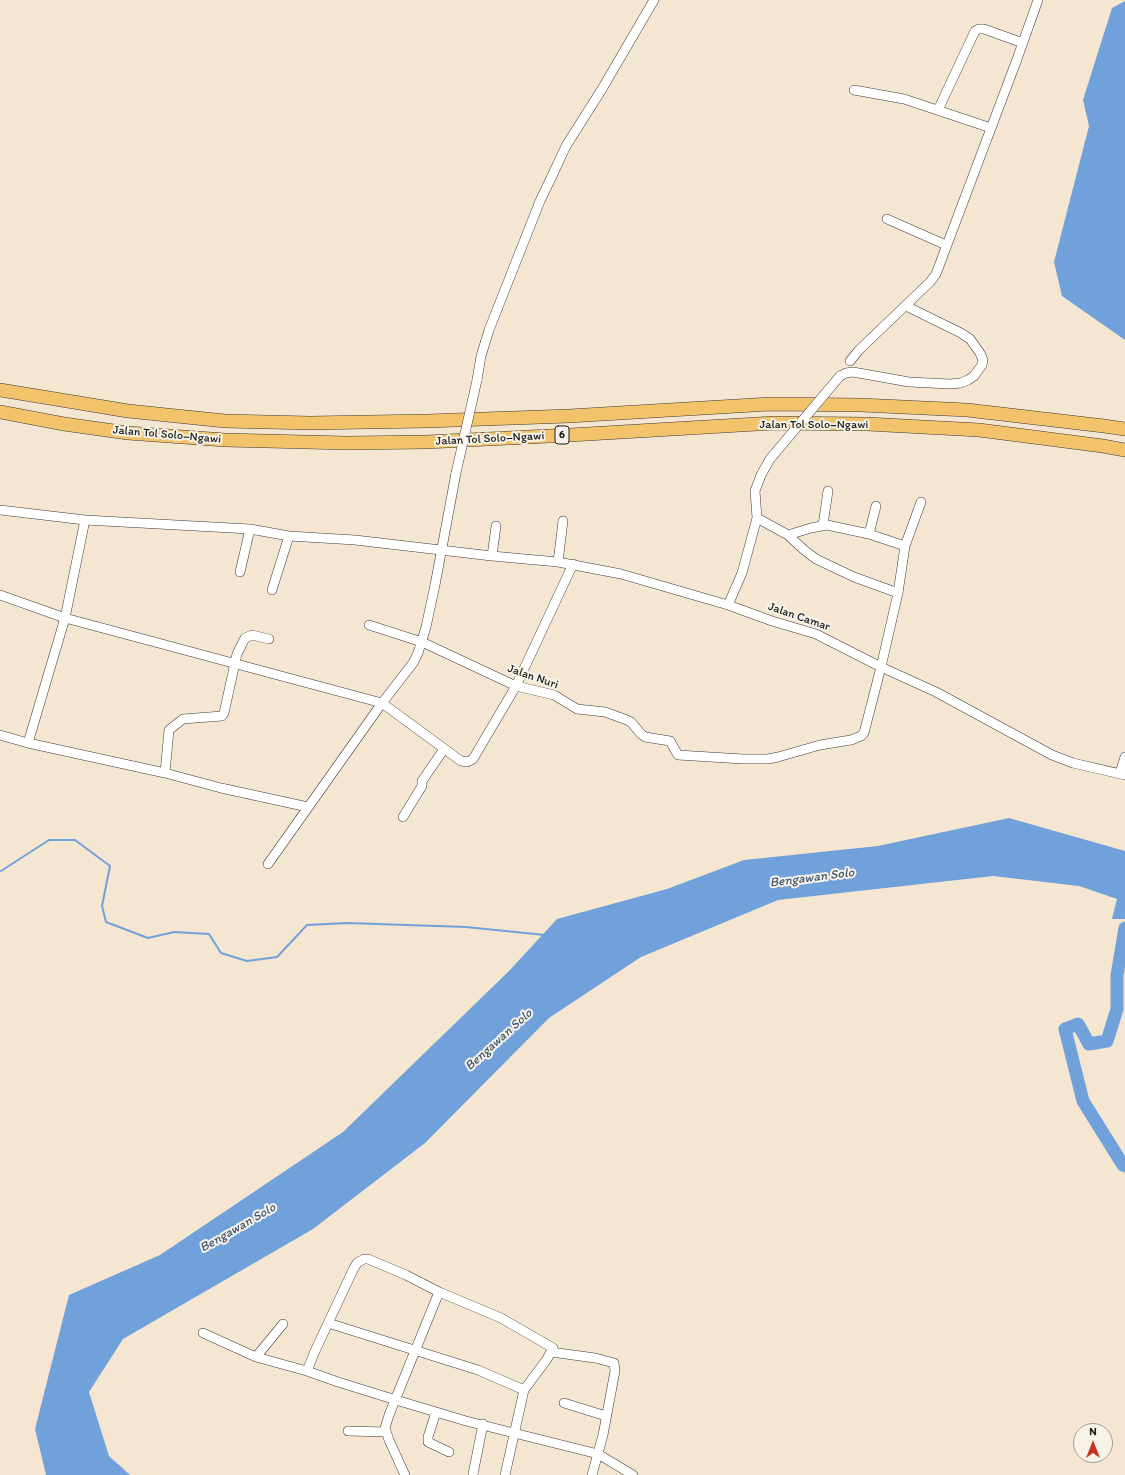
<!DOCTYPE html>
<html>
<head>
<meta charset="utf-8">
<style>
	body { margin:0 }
	#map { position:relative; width:1125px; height:1475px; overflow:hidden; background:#f4e6d1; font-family:Itim,sans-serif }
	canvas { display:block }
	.north { position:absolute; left:1073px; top:1423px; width:40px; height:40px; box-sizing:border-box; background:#f7f3e8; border:1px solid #9f9d96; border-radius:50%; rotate:0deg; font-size:11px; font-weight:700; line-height:16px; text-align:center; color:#1c1c1c }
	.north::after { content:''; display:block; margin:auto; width:14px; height:18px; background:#c8321e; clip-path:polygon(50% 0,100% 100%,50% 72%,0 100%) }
</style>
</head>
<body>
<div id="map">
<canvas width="1125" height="1475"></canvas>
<div class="north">N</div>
</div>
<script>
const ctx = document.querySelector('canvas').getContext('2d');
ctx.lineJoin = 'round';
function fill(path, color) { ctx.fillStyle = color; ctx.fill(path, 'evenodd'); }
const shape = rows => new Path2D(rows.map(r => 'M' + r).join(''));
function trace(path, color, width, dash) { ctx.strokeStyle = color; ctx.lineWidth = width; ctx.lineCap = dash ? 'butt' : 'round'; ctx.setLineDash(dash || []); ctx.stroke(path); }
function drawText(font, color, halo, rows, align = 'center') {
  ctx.font = font + ' Itim,sans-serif'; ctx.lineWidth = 4; ctx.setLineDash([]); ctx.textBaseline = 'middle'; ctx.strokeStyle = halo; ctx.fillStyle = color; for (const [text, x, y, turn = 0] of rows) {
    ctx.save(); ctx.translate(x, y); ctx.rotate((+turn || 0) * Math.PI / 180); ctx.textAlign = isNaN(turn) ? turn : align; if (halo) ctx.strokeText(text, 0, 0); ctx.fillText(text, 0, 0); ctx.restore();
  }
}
fill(shape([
	[1125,1,1125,340,1062,296,1054,262,1089,126,1083,100,1112,8],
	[1009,818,1125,851,1125,919,1112,919,1117,899,1079,886,993,876,778,900,641,957,549,1018,425,1143,313,1229,123,1339,89,1392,109,1456,130,1475,46,1475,35,1429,69,1295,160,1255,343,1132,509,971,557,919,667,889,744,860,878,846]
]), '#71a1db');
trace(shape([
	[1,871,49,840,75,840,110,866,102,906,106,922,148,938,174,932,209,934,221,953,247,961,277,957,307,925,347,923,466,927,545,935]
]), '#71a1db', 2);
trace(shape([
	[1125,928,1117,975,1117,1009,1107,1041,1089,1044,1078,1024,1065,1029,1083,1101,1123,1165,1125,1166]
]), '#71a1db', 13);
const minor = shape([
	[854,90,904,99,991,128],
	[938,110,975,31,979,29,984,29,1023,43],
	[887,219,946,245],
	[850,361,859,350,930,282,936,274,1016,62,1038,0],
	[840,376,846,373,853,372,909,382,950,384,961,383,968,380,974,376,982,365,983,360,980,353,970,339,961,333,906,306],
	[477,380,481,356,489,330,540,201,552,176,566,146,602,89,654,0],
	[0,510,85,520,250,529,289,536,355,540,492,556,558,562,621,574,728,605,772,621,816,634,881,667,936,692,1052,755,1073,763,1125,775],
	[757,518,788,535,811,528,827,525,869,534,905,546],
	[823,525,828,491],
	[869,534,876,506],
	[788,535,803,549,816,559,854,577,898,593],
	[492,556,496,526],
	[558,562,563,521],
	[240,572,250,529],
	[272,590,289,536],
	[0,595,65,618,382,703,461,761,467,762,473,759,516,686,573,564],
	[728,605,742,573,757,518,755,491,761,475,770,459,786,440],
	[369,625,422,642,516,686,554,695,577,709,605,712,627,720,631,722,641,734,645,737,670,741,678,755,743,759,768,759,778,757,820,745,851,740,861,736,864,733,881,667,898,593,905,546,921,502],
	[0,735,28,743,165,773,221,788,308,807],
	[28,743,65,618,85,520],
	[165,773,169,730,183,719,222,716,224,713,237,654,245,638,252,635,269,639],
	[1120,773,1125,757],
	[403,817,422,786,422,781,444,749],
	[268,864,382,703,413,663,418,653,426,627,435,585,456,473],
	[328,1323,478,1370,524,1390],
	[203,1333,256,1357,307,1371,338,1382,396,1400,466,1421,598,1454,633,1475],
	[551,1352,595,1358,614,1363,615,1371,603,1435,592,1475],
	[256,1357,283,1324],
	[307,1371,315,1351,353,1270,357,1263,364,1259,368,1259,406,1275,439,1292,501,1318,553,1348,547,1359,524,1390,505,1475],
	[564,1403,606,1416],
	[436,1412,428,1437,428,1442,449,1452],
	[348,1431,386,1432],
	[473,1474,483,1424],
	[405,1475,389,1440,385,1428,389,1415,439,1292]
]);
const highway = shape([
	[0,390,128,411,225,421,310,423,427,421,569,416,770,404,861,405,967,410,1104,426,1125,429],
	[0,412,64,424,128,433,225,440,347,443,426,442,570,435,774,423,867,424,979,430,1103,446,1125,450]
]);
trace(minor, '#3c3a37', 10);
trace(highway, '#3c3a37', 14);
trace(minor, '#fff', 9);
trace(highway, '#f2c36a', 13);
const minorBridge = shape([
	[786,440,840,376],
	[456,473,477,380]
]);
trace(minorBridge, '#3c3a37', 10, []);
trace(minorBridge, '#fff', 9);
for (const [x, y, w] of [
	[562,435,14]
]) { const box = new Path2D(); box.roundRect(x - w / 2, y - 9, w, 18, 3); ctx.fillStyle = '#f7f3e8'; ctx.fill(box); trace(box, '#1c1c1c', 1); }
drawText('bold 11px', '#1c1c1c', null, [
	["6",562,435]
]);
drawText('12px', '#1c1c1c', '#f7f3e8', [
	["Jalan Tol Solo–Ngawi",814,425],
	["Jalan Tol Solo–Ngawi",167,435,5],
	["Jalan Tol Solo–Ngawi",490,439,-3],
	["Jalan Camar",799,617,19],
	["Jalan Nuri",533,677,19]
]);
drawText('italic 13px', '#425872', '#f7f3e8', [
	["Bengawan Solo",812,878,-7],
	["Bengawan Solo",499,1040,-42],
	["Bengawan Solo",238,1228,-30]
]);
</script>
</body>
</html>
